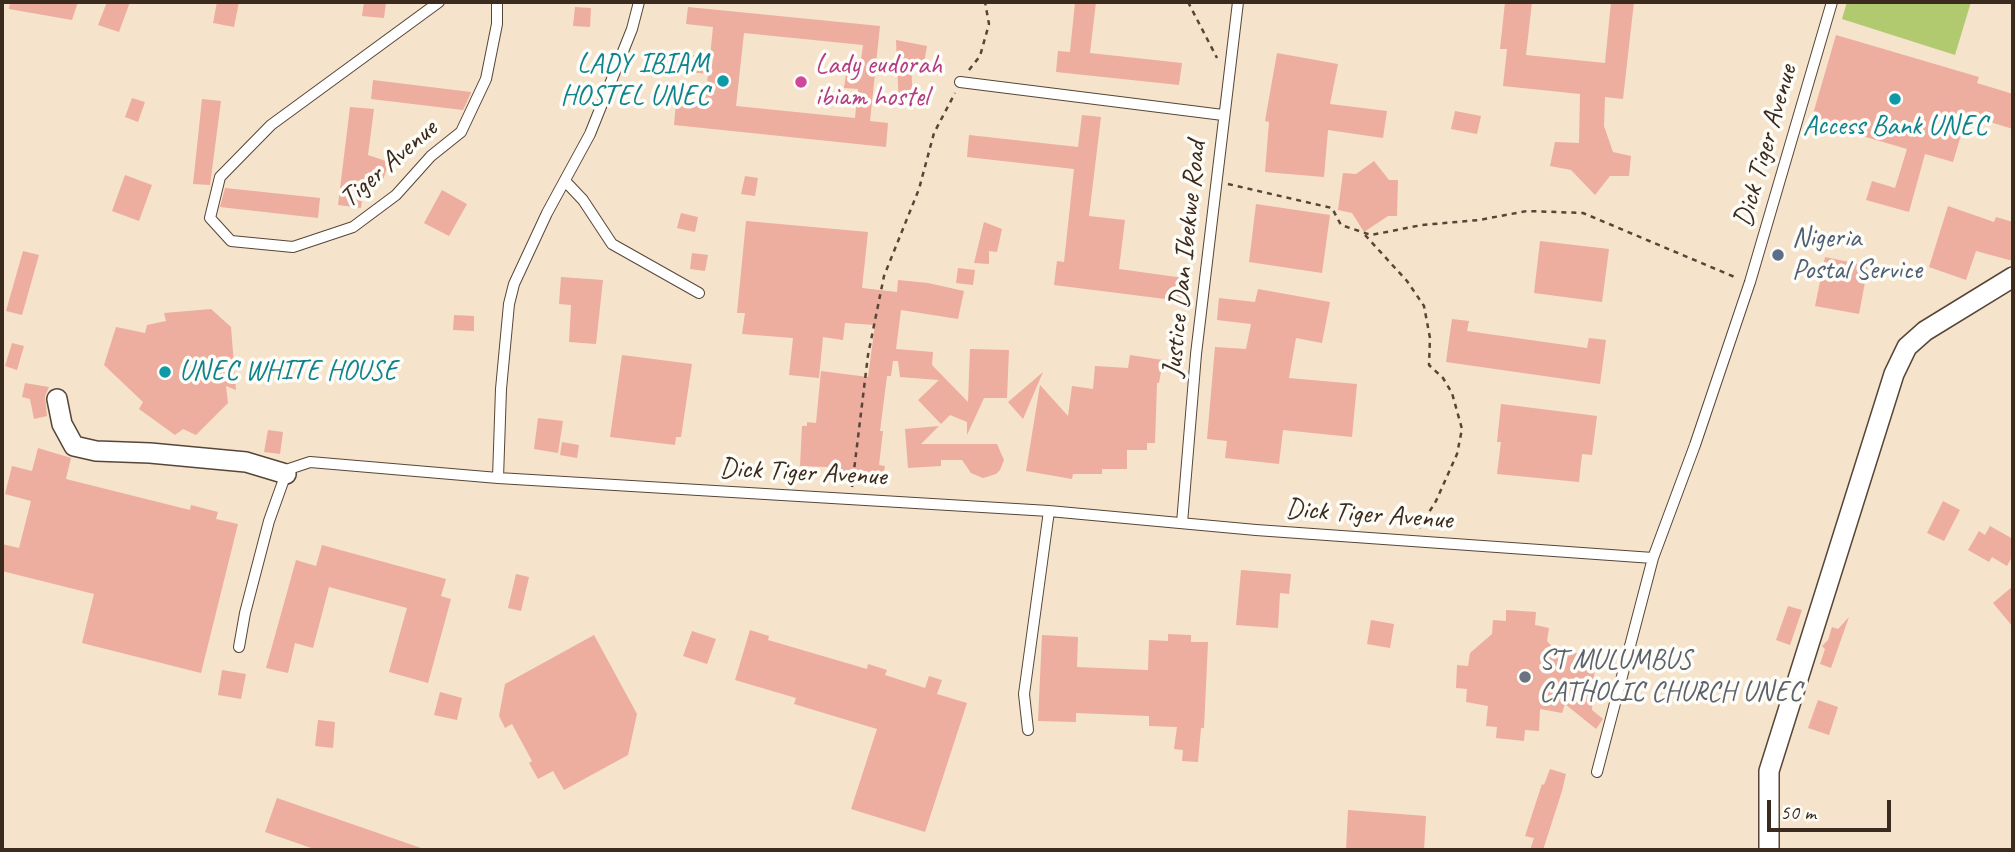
<!DOCTYPE html>
<html>
<head>
<meta charset="utf-8">
<style>
	body { margin:0 }
	#map { position:relative; width:2015px; height:852px; overflow:hidden; background:#f6e3cb; font-family:Caveat,sans-serif }
	canvas { display:block }
	.frame { position:absolute; inset:0; border:4px solid #3b2a1e; pointer-events:none }
	.scale { position:absolute; left:1767px; top:800px; width:124px; height:32px; box-sizing:border-box; border:4px solid #3b2a1e; border-top:0; padding-left:9px; font-size:21px; line-height:24px; white-space:nowrap; color:#3b2a1e; -webkit-text-stroke:5px #fdfcf7; paint-order:stroke }
</style>
</head>
<body>
<div id="map">
<canvas width="2015" height="852"></canvas>
<div class="frame"></div>
<div class="scale">50 m</div>
</div>
<script>
const ctx = document.querySelector('canvas').getContext('2d');
ctx.lineJoin = 'round';
function fill(path, color) { ctx.fillStyle = color; ctx.fill(path, 'evenodd'); }
const shape = rows => new Path2D(rows.map(r => 'M' + r).join(''));
function trace(path, color, width, dash) { ctx.strokeStyle = color; ctx.lineWidth = width; ctx.lineCap = dash ? 'butt' : 'round'; ctx.setLineDash(dash || []); ctx.stroke(path); }
function drawText(font, color, halo, rows, align = 'center') {
  ctx.font = font + ' Caveat,sans-serif'; ctx.lineWidth = 7; ctx.setLineDash([]); ctx.textBaseline = 'middle'; ctx.strokeStyle = halo; ctx.fillStyle = color; for (const [text, x, y, turn = 0] of rows) {
    ctx.save(); ctx.translate(x, y); ctx.rotate((+turn || 0) * Math.PI / 180); ctx.textAlign = isNaN(turn) ? turn : align; if (halo) ctx.strokeText(text, 0, 0); ctx.fillText(text, 0, 0); ctx.restore();
  }
}
fill(shape([
	[1847,2,1971,2,1955,55,1842,19]
]), '#b1ca70');
fill(shape([
	[10,2,78,2,72,20,9,9],
	[107,2,130,2,119,32,98,25],
	[217,2,239,2,234,27,213,23],
	[364,2,386,2,384,18,362,16],
	[1075,2,1096,2,1090,53,1182,63,1179,85,1056,72,1058,51,1070,52],
	[1505,2,1532,2,1526,55,1605,63,1611,2,1634,2,1623,99,1605,97,1604,126,1613,152,1631,156,1629,176,1610,176,1595,195,1571,170,1550,166,1555,142,1579,143,1580,94,1503,86,1507,49,1500,49],
	[575,7,591,8,590,27,573,26],
	[688,7,880,26,870,121,888,123,886,147,674,125,676,103,705,106,708,74,671,70,673,53,710,57,713,27,686,24],
	[744,33,863,45,859,75,846,74,844,88,858,89,855,118,736,106],
	[1836,35,1979,77,1977,83,2013,94,2013,129,1967,115,1953,162,1925,154,1909,212,1866,200,1872,181,1895,188,1907,149,1811,121],
	[896,40,927,46,924,63,911,60,913,106,899,107],
	[1277,53,1338,64,1330,104,1387,111,1383,138,1328,130,1324,177,1265,172,1269,122,1265,121],
	[373,80,471,92,471,93,463,110,371,99],
	[132,98,145,102,138,122,125,117],
	[202,99,221,101,210,185,193,184],
	[350,107,374,109,368,155,389,162,383,180,365,174,361,208,338,205],
	[1455,111,1481,116,1477,134,1451,129],
	[1082,115,1101,117,1089,216,1125,220,1119,269,1184,278,1181,301,1054,285,1057,261,1064,262,1074,169,967,157,969,135,1078,147],
	[1374,161,1389,180,1398,180,1397,216,1388,216,1364,232,1352,213,1338,210,1343,173,1356,174],
	[125,175,152,185,139,221,112,211],
	[745,176,758,178,755,196,741,194],
	[225,188,320,198,318,218,220,207],
	[442,190,467,204,449,236,424,223],
	[1256,204,1330,215,1322,273,1249,262],
	[1948,206,1994,222,1996,217,2013,222,2013,261,1976,251,1966,280,1929,267],
	[681,213,698,217,695,232,677,228],
	[746,221,868,232,862,288,897,292,898,280,928,283,964,291,958,319,901,310,896,349,933,352,932,365,968,402,970,349,1009,350,1007,398,984,398,967,435,967,422,950,415,941,424,918,400,939,380,900,377,898,361,893,361,891,376,887,376,880,431,883,431,879,465,885,466,882,481,848,476,847,481,826,479,827,467,800,466,802,426,807,426,807,422,816,423,821,371,868,377,875,325,845,323,843,340,823,337,819,378,789,375,793,338,742,334,745,313,737,313],
	[984,222,1002,229,997,252,989,251,989,264,974,263],
	[1540,241,1609,249,1602,302,1534,293],
	[23,251,39,255,22,315,6,311],
	[692,253,708,255,705,271,690,269],
	[1825,257,1868,266,1859,314,1815,306],
	[958,268,975,270,973,285,956,283],
	[561,277,603,280,596,344,569,342,571,305,559,304],
	[1258,289,1330,302,1322,343,1296,338,1289,378,1357,384,1352,437,1283,430,1279,464,1225,458,1227,441,1207,439,1215,347,1246,349,1251,324,1217,320,1219,298,1255,302],
	[211,309,231,327,236,390,226,386,228,403,196,435,183,429,175,435,139,409,143,402,104,365,116,327,145,333,147,325,166,321,164,313],
	[454,315,474,316,474,331,453,330],
	[1452,319,1469,321,1467,331,1587,348,1589,338,1606,340,1600,384,1446,362],
	[12,343,24,346,17,370,5,366],
	[622,355,692,364,681,437,676,437,675,445,610,437],
	[1130,355,1163,360,1159,383,1157,383,1155,443,1147,443,1147,450,1127,450,1127,469,1102,469,1102,474,1073,474,1072,479,1026,471,1040,385,1068,416,1072,386,1093,389,1095,366,1128,368],
	[1043,372,1023,419,1008,402],
	[25,383,49,387,45,396,47,416,34,419,30,399,22,397],
	[1501,404,1597,416,1592,455,1582,454,1579,482,1497,474,1501,442,1497,442],
	[538,418,563,421,558,453,534,449],
	[939,426,921,444,997,444,1004,460,1000,470,996,474,983,478,971,473,962,460,941,460,941,466,908,468,905,429],
	[268,430,283,432,280,454,264,452],
	[562,442,579,445,577,458,560,455],
	[38,448,71,458,66,479,190,510,191,505,218,512,216,519,238,524,201,673,82,643,94,594,2,571,2,544,19,548,31,501,5,494,12,466,32,471],
	[1943,501,1960,510,1944,541,1927,533],
	[1990,526,2013,539,2013,555,2007,566,1992,557,1989,562,1968,550,1979,531,1985,535],
	[322,545,446,579,441,596,451,599,428,683,389,672,407,608,329,587,313,648,295,643,288,673,266,668,296,560,316,566],
	[1241,570,1291,574,1289,594,1280,593,1278,628,1236,625],
	[516,574,529,577,521,611,508,608],
	[2013,586,2013,627,1993,603],
	[1788,606,1802,610,1790,645,1776,640],
	[1506,610,1536,612,1535,625,1549,628,1547,641,1556,651,1586,654,1595,663,1592,710,1603,719,1596,729,1565,704,1562,713,1540,709,1539,731,1525,730,1524,741,1496,738,1497,727,1486,726,1488,706,1466,702,1467,689,1456,688,1457,665,1468,666,1470,653,1492,634,1493,620,1506,621],
	[1849,617,1831,668,1820,664,1825,649,1822,646,1828,640,1832,627,1838,629],
	[1371,620,1394,624,1390,648,1367,644],
	[750,630,769,636,768,640,867,669,868,664,887,670,885,675,925,688,929,676,942,680,937,694,967,703,925,832,851,809,877,729,794,704,796,698,735,680],
	[692,631,716,639,707,664,683,656],
	[1168,634,1191,635,1191,642,1208,642,1204,728,1201,728,1198,762,1182,761,1183,750,1174,749,1177,727,1149,726,1149,716,1076,713,1076,722,1038,721,1042,635,1078,637,1077,667,1148,670,1149,640,1168,641],
	[594,635,637,714,628,755,564,790,553,771,538,779,529,763,532,761,512,724,505,728,499,716,505,684],
	[222,670,246,674,241,699,218,695],
	[440,692,462,698,457,720,434,715],
	[1818,700,1838,707,1829,735,1808,728],
	[318,720,335,722,333,748,315,746],
	[1550,769,1566,774,1562,791,1543,850,1530,850,1534,838,1525,836,1542,784,1544,785],
	[277,798,421,848,421,850,317,850,265,832],
	[1348,810,1426,816,1424,850,1346,850]
]), '#edad9f');
const service = shape([
	[439,2,271,125,220,177,210,218,231,241,293,247,353,227,396,195,431,156,461,132,486,79,497,24,497,2],
	[960,82,1223,115],
	[565,181,583,200,612,244,699,293],
	[498,478,501,389,509,304,514,284,547,213,590,134,632,29,639,2],
	[1182,523,1196,354,1238,2],
	[239,647,245,613,269,521,284,479,289,469,310,462,498,478,1049,511,1256,530,1653,558,1695,445,1750,282,1832,2],
	[1028,730,1024,694,1049,511],
	[1597,772,1653,558]
]);
const minor = shape([
	[57,399,62,424,74,446,96,451,150,453,246,462,286,474],
	[1769,850,1769,771,1894,374,1907,347,1925,331,2013,277]
]);
trace(service, '#574638', 12);
trace(minor, '#574638', 22);
trace(shape([
	[1188,2,1217,58],
	[969,70,980,56,989,24,985,2],
	[1228,184,1332,208,1341,225,1371,235,1422,225,1479,220,1527,211,1583,213,1737,278],
	[1365,235,1407,281,1424,306,1430,338,1429,365,1443,378,1452,393,1462,429,1457,454,1436,501,1418,530],
	[852,487,868,355,884,276,919,189,934,133,955,93]
]), '#574638', 2.5, [5, 5]);
trace(service, '#fff', 10);
trace(minor, '#fff', 19);
for (const [x, y, r, color] of [
	[723,81,7,"#0f9aa8"],
	[801,82,7,"#d1479c"],
	[1895,99,7,"#0f9aa8"],
	[1778,255,7,"#5c6f8a"],
	[165,372,7,"#0f9aa8"],
	[1525,677,7,"#6b7280"]
]) { const dot = new Path2D(); dot.arc(x, y, r, 0, 2 * Math.PI); ctx.fillStyle = color; ctx.fill(dot); trace(dot, '#fdfcf7', 2.5); }
drawText('28px', '#0d838f', '#fdfcf7', [
	["LADY IBIAM",709,65],
	["HOSTEL UNEC",709,97],
	["Access Bank UNEC",1895,127,"center"],
	["UNEC WHITE HOUSE",179,372,"left"]
], 'right');
drawText('28px', '#b23c85', '#fdfcf7', [
	["Lady eudorah",815,66],
	["ibiam hostel",815,98]
], 'left');
drawText('28px', '#3b2a1e', '#fdfcf7', [
	["Dick Tiger Avenue",1766,146,-74],
	["Tiger Avenue",389,164,-41],
	["Justice Dan Ibekwe Road",1185,259,-84],
	["Dick Tiger Avenue",803,473,3],
	["Dick Tiger Avenue",1369,515,4]
]);
drawText('28px', '#4e5e75', '#fdfcf7', [
	["Nigeria",1792,239],
	["Postal Service",1792,271]
], 'left');
drawText('28px', '#5b616d', '#fdfcf7', [
	["ST MULUMBUS",1539,661],
	["CATHOLIC CHURCH UNEC",1539,693]
], 'left');
</script>
</body>
</html>
